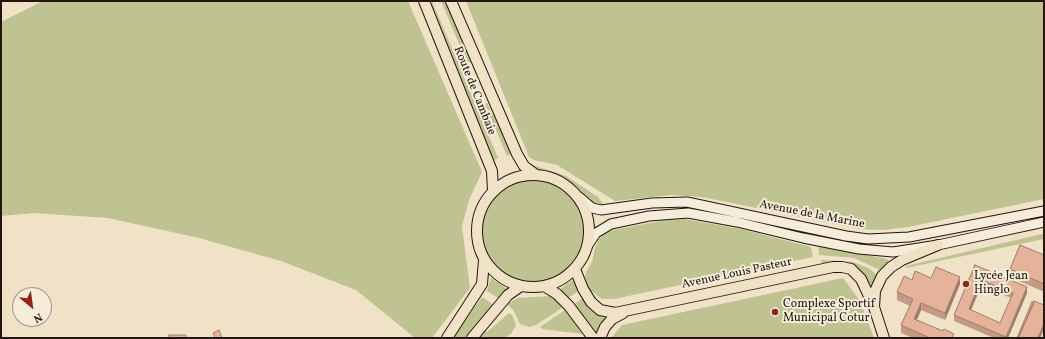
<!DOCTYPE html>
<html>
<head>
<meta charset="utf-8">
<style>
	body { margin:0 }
	#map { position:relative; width:1045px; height:339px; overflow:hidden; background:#efe2c6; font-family:Vollkorn,serif }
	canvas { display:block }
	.frame { position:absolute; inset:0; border:2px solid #24150d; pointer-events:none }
	.north { position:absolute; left:12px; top:287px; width:40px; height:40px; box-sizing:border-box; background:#f5ecda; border:1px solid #a19688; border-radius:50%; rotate:151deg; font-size:11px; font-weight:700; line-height:16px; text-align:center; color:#24150d }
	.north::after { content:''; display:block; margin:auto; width:14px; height:18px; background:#8f2418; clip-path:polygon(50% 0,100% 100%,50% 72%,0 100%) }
</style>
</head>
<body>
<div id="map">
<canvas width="1045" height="339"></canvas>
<div class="frame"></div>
<div class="north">N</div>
</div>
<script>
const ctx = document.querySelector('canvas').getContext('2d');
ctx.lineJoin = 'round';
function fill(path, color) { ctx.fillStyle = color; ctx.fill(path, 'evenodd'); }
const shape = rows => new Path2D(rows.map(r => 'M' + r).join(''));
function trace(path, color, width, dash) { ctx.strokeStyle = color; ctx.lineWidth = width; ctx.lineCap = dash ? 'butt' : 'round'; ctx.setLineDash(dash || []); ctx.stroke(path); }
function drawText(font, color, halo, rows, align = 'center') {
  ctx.font = font + ' Vollkorn,serif'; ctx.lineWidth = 4; ctx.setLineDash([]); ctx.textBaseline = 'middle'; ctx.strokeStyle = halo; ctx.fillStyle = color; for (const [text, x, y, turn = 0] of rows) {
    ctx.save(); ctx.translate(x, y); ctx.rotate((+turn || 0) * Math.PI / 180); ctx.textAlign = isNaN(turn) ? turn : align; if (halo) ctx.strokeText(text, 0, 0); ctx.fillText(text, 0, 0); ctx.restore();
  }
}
fill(shape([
	[43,1,408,1,482,172,469,200,462,226,470,288,432,338,415,338,356,290,281,261,199,238,108,218,34,213,1,216,1,22],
	[427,1,432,1,498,158,493,161],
	[441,1,447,1,472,61,467,63],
	[466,1,1044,1,1044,199,908,227,883,230,860,229,702,197,671,195,615,201,557,165,534,160,529,157],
	[487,103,501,131,511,154,507,156,485,104],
	[527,163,566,176,598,197,604,205,595,204,587,198,565,178,550,172,531,169],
	'482 232a52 52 0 1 1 104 0a52 52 0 1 1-104 0Z',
	[684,219,741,229,811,247,813,257,614,299,602,299,590,290,585,277,587,270,592,262,595,248,599,239,606,233,613,230,666,220],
	[1042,234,1044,235,1044,239,906,268,906,266],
	[818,245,887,259,889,262,880,270,854,258,819,255],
	[821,260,853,262,870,269,878,276,875,284,868,285,863,276,822,265],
	[491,278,508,290,498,298,487,291],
	[576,278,580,290,568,298,559,290],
	[843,278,860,301,874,338,611,338,622,325],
	[552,296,563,306,562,308,536,325,529,327,520,324,514,311,507,304,518,298],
	[482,297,494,305,469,338,453,338],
	[585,297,595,312,607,320,597,333,594,334,573,305],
	[565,310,582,334,542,329,540,327],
	[509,313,512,315,516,325,511,334,505,338,478,338,484,330,487,332]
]), '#bfc291');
const secondary = shape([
	[579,197,592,208,601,210,652,203,687,202,846,236,868,239,909,237,1044,211],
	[588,245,596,233,611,224,649,216,688,213,737,222,803,238,859,249,893,252,938,245,1044,222]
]);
const primary = shape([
	[424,1,492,171,493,191],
	[451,1,517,154,524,166,536,175],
	'477 231a56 56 0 1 1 112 0a56 56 0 1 1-112 0Z',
	[575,269,583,289,591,302,600,310,615,313,833,267,842,267,851,269,861,279,874,307,884,338],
	[544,286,557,294,569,306,593,338],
	[874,307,875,291,882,276,891,267,902,260,938,245],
	[447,338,482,284,484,260],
	[472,338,508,295,521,286],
	[600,338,605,327,612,319,623,313]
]);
trace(secondary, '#24150d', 11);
trace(primary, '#24150d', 12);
trace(secondary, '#f5ecda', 9);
trace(primary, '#efe2c6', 10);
fill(shape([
	[1044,255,1044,292,1010,277,1010,269],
	[975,265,1027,293,1008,338,994,338,954,321,954,315],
	[981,286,1011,298,1000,323,971,310],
	[931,278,960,284,945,320,921,310,917,320,954,338,913,338,901,333,901,325,910,306,897,300,897,292,912,280]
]), '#c49a84');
fill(shape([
	[960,277,960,284,945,320,945,313],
	[981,280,981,286,969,315,969,309],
	[1027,287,1027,293,1008,338,1006,338],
	[921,303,921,310,914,326,914,319],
	[1044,323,1044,329,1040,338,1038,338]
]), '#a07d6b');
const building = shape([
	[1020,245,1044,255,1044,284,1010,269,1020,245],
	[975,265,1027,287,1006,337,954,315,975,265],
	[981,280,1013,293,1000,323,969,309,981,280],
	[936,267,960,277,945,313,921,303,914,319,943,331,944,329,954,334,952,338,930,338,901,325,913,299,897,292,904,276,912,280,915,271,931,278,936,267],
	[1034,301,1044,305,1044,323,1038,338,1018,338,1034,301],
	[1032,302,1034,303,1018,338,1017,338,1032,302],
	[219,330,222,338,215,338,213,333,219,330],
	[169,335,186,335,186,338,169,338,169,335]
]);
fill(building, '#e4b399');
trace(building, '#a07d6b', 1);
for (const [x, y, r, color] of [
	[966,284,4,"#8f2418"],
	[775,312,4,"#8f2418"]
]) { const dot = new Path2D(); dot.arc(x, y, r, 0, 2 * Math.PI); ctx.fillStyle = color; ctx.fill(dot); trace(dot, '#f5ecda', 1.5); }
drawText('12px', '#24150d', '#f5ecda', [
	["Route de Cambaie",474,91,68],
	["Avenue de la Marine",812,215,11],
	["Avenue Louis Pasteur",737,274,-12]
]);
drawText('12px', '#24150d', '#f5ecda', [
	["Lycée Jean",974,277],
	["Hinglo",974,291],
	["Complexe Sportif",783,305],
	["Municipal Cotur",783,319]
], 'left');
</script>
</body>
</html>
